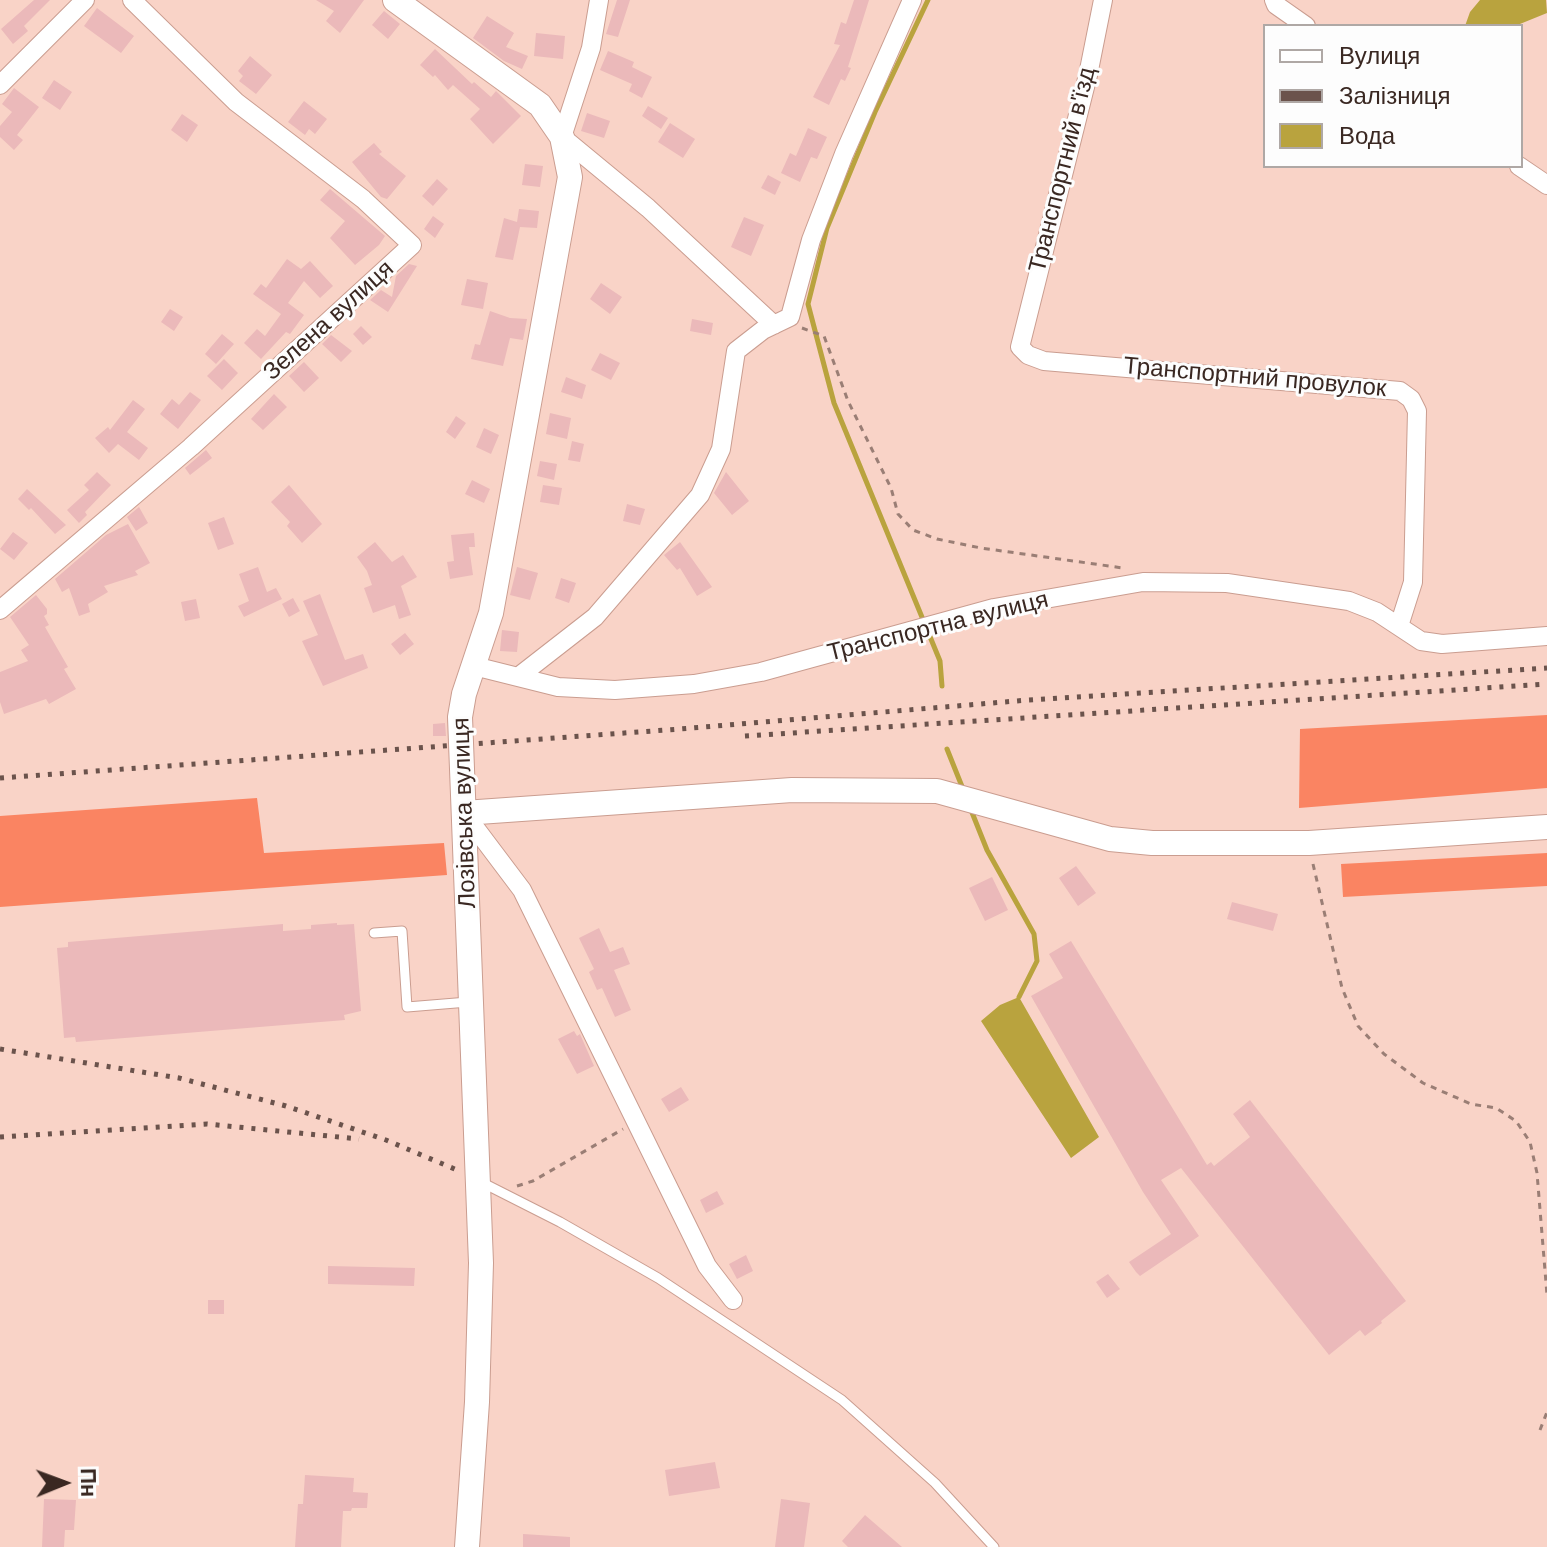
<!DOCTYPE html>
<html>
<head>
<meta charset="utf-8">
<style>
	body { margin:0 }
	#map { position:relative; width:1547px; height:1547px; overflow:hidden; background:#f9d3c7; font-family:Helvetica,sans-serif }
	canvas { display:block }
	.legend { position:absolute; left:1263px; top:24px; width:260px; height:144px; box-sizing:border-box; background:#fdfdfd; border:2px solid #afa8a5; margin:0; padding:10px 14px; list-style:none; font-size:24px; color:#3a2822 }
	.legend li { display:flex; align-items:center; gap:16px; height:40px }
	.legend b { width:40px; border:2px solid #afa8a5 }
	.north { position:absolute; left:24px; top:1443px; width:80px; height:80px; -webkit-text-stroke:6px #fdfdfd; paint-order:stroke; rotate:89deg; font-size:22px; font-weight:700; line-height:32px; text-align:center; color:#3a2822 }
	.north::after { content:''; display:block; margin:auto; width:28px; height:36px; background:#3a2822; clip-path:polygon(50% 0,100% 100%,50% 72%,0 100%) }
</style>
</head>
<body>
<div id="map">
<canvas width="1547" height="1547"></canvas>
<ul class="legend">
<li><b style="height:10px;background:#fff"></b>Вулиця</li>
<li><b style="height:10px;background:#6b534c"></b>Залізниця</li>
<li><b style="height:22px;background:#b9a33e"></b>Вода</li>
</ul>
<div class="north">Пн</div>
</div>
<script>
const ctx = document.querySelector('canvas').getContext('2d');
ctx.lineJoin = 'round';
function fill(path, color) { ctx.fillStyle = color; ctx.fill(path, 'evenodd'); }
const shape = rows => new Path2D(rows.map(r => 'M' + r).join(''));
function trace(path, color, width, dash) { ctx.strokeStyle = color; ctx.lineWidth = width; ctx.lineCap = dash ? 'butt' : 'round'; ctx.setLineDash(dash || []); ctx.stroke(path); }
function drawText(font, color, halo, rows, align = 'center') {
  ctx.font = font + ' Helvetica,sans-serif'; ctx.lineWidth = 6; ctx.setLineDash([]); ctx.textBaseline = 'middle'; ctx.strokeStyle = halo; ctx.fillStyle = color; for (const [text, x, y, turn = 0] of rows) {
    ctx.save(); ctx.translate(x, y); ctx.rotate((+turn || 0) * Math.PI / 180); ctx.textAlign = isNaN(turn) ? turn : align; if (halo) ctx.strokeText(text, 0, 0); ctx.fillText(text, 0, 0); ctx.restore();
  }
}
fill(shape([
	[1547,715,1547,788,1299,808,1300,729],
	[257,798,264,853,444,843,447,875,0,907,0,816],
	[1547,853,1547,886,1343,897,1341,864]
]), '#fa8462');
fill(shape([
	[1480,0,1546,0,1547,13,1515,26,1465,26,1470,12],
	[1019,997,1099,1137,1071,1158,981,1021,1000,1005]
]), '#b9a33e');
trace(shape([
	[928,0,875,112,827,228,808,304,834,403,940,661,942,686],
	[947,749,963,789],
	[971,810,987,850,1034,934,1037,961,1019,997]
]), '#b9a33e', 5);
fill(shape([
	[34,0,50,0,24,26,28,31,13,44,1,29],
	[316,0,364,0,340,33,326,21,334,11],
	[617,0,630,0,618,37,606,34],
	[854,0,869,0,848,67,851,68,845,81,841,79,829,105,813,97,840,45,834,44,841,22,846,24],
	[97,8,134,36,121,53,84,26],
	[384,11,400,24,388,39,372,25],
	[487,16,514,33,506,47,528,56,522,69,504,61,473,38],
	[536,33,565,36,563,59,534,56],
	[435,49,472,84,474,82,491,97,496,91,521,116,493,144,470,119,480,109,453,85,448,90,435,75,433,77,420,65],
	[608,51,634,62,632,67,652,77,642,98,629,91,632,84,600,70],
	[250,56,272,75,256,94,239,81,243,76,238,71],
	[54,80,72,92,60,110,42,98],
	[14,88,39,107,17,135,23,140,14,150,0,137,0,126,12,112,2,104],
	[304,101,327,119,315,134,309,129,305,135,288,122],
	[648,106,668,118,661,129,642,116],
	[587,113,610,121,604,138,581,131],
	[182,114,198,125,187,142,171,130],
	[670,123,695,139,683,158,658,142],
	[808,128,827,137,817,159,811,157,800,182,781,173,790,153,796,156],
	[374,143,382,152,379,154,406,176,387,199,381,197,352,162],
	[525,164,543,166,540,187,522,185],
	[768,175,781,182,775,195,761,188],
	[437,179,448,189,433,206,422,196],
	[330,189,385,236,379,245,355,265,330,238,345,221,320,200],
	[519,209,539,211,537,228,520,227,513,260,495,257,504,218,517,222],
	[433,216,444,224,435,238,424,229],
	[744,217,764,225,751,256,731,247],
	[287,259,301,269,310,261,333,286,320,298,304,281,288,303,304,315,290,334,286,332,261,359,244,343,257,329,265,336,281,314,253,294,261,284,266,288],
	[409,264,417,266,388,312,370,300,381,290,392,297,396,276],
	[467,279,488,283,483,309,461,305],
	[601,283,622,297,610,314,590,299],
	[170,309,183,317,174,331,161,322],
	[490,311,510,318,527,319,523,340,510,338,503,366,471,359,475,344,480,345],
	[692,319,713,323,711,335,690,331],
	[361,326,372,337,363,345,353,334],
	[222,334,234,344,216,364,205,354],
	[331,335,352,351,341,362,322,344],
	[600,353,620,363,611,380,591,370],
	[224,359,238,373,222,390,207,376],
	[304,362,319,378,304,392,289,376],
	[566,377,586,385,582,399,561,392],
	[190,392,201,400,178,429,160,414,172,399,179,405],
	[274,394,287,407,263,430,251,419],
	[133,400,145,409,127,432,148,448,139,460,118,444,109,453,95,438,108,427,110,430],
	[550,413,571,418,567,439,546,434],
	[456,416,466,423,455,439,446,432],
	[484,428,499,435,491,454,476,447],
	[572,441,584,444,580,462,568,460],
	[206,450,212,458,190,475,185,468],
	[540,461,557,464,554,480,537,476],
	[97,472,111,485,85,512,87,515,79,523,67,510,89,490,84,485],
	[726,472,749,501,732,515,714,493],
	[472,480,490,489,484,503,465,494],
	[289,485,322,524,302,543,287,526,290,522,271,502],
	[543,485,562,488,559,505,540,502],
	[27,489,66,525,55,534,31,508,29,510,18,499],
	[627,504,645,509,640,525,623,521],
	[139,507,148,523,136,531,127,517],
	[224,517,234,544,218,550,208,523],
	[128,524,150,563,135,571,138,575,104,586,108,592,88,604,90,612,79,616,69,588,62,592,55,579,106,535],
	[13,532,28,543,14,560,0,549],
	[474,533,475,547,469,547,473,575,450,579,447,562,454,561,451,535],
	[375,542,392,562,403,555,417,577,401,586,411,615,399,619,395,605,373,613,364,588,372,585,367,571,357,557],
	[680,542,712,587,697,596,680,568,677,570,664,555],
	[258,567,267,592,276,588,282,599,244,617,238,606,249,601,239,574],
	[517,567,538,573,530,600,510,595],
	[561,578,576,583,569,603,555,598],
	[320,594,345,660,363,654,368,668,323,686,302,641,318,635,303,601],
	[36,595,47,609,47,614,44,616,49,625,45,627,68,667,64,669,76,689,49,704,46,699,4,714,0,702,0,672,28,661,21,650,29,645,10,617],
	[293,598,300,611,289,617,282,604],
	[196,599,200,618,185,621,181,602],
	[502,630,519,632,517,652,500,651],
	[405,633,414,644,400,655,391,644],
	[445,723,446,736,433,736,433,724],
	[1076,866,1096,893,1078,906,1059,878],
	[992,877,1008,910,985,921,969,888],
	[1232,902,1278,914,1273,931,1227,919],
	[337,923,337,925,354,924,361,1011,344,1015,345,1020,76,1042,75,1037,64,1038,57,948,68,947,68,942,283,924,283,931,311,929,311,925],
	[599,928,610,952,623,947,630,964,614,970,631,1010,615,1017,602,988,597,990,589,972,594,969,579,938],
	[1071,941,1207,1165,1211,1162,1214,1166,1250,1137,1233,1114,1250,1100,1406,1301,1381,1321,1382,1323,1365,1336,1360,1330,1329,1355,1181,1168,1161,1180,1199,1236,1140,1276,1136,1272,1129,1262,1171,1234,1143,1192,1031,996,1063,978,1049,954],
	[574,1031,577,1036,580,1034,594,1066,577,1074,558,1039],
	[681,1087,689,1100,669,1112,661,1099],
	[717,1191,724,1204,706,1213,700,1200],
	[746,1255,753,1271,737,1279,729,1264],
	[328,1266,415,1268,414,1286,328,1284],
	[1108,1274,1120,1289,1107,1298,1096,1282],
	[208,1300,224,1300,224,1314,208,1314],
	[715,1462,720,1488,669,1496,665,1470],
	[305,1475,354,1478,353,1492,368,1493,367,1508,352,1508,351,1511,343,1511,341,1547,295,1547,298,1504,303,1504],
	[44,1499,76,1500,74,1530,65,1530,64,1547,42,1547],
	[781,1499,810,1503,804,1547,775,1547],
	[865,1515,902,1547,848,1547,842,1541],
	[523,1534,570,1537,570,1547,523,1547]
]), '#ebb9ba');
const lane = shape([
	[374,933,402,931,407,1007,468,1002],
	[481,1182,560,1222,658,1278,842,1400,935,1483,994,1547]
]);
const street = shape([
	[599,0,591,48,562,137,648,208,774,325],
	[1103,0,1088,75,1020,347,1028,355,1044,361,1400,391,1411,399,1417,411,1413,582,1399,626],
	[1274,0,1276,5,1306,26],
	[0,85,85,0],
	[1519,166,1547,185],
	[0,610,191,447,412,245,363,199,236,102,132,0],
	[474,666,558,687,615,690,694,684,761,672,994,608,1143,582,1227,583,1349,601,1377,612,1421,641,1442,644,1547,636],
	[518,677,595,617,700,495,721,449,736,351,763,330,790,317,811,240,844,154,912,0],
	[464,813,522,890,707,1266,733,1300]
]);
const secondary = shape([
	[395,0,540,105,562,137,570,177,491,613,464,694,460,717,481,1263,477,1402,467,1547],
	[464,813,792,790,937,791,1110,839,1152,843,1309,843,1547,827]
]);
trace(lane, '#ca9d90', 11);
trace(street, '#ca9d90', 20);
trace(secondary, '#ca9d90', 26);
trace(shape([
	[802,328,824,336,848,401,891,488,898,514,913,530,937,539,981,548,1123,568],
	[1313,864,1342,988,1358,1026,1384,1054,1423,1083,1471,1104,1496,1108,1516,1121,1530,1142,1537,1173,1547,1295],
	[517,1186,533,1181,623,1129],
	[1540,1430,1547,1412]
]), '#9a7e75', 3, [6, 6]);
trace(lane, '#fff', 9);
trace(street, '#fff', 18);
trace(secondary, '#fff', 24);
trace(shape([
	[745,736,1547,684],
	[0,778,680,729,1028,700,1547,668],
	[0,1049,179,1078,286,1106,386,1140,457,1170],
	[0,1137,207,1124,359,1139]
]), '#6b534c', 5, [4, 8]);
drawText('24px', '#3a2822', '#fdfdfd', [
	["Транспортний в'їзд",1063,170,-76],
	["Зелена вулиця",329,321,-42],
	["Транспортний провулок",1255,378,5],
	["Транспортна вулиця",938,627,-14],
	["Лозівська вулиця",465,813,-92]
]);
</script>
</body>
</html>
